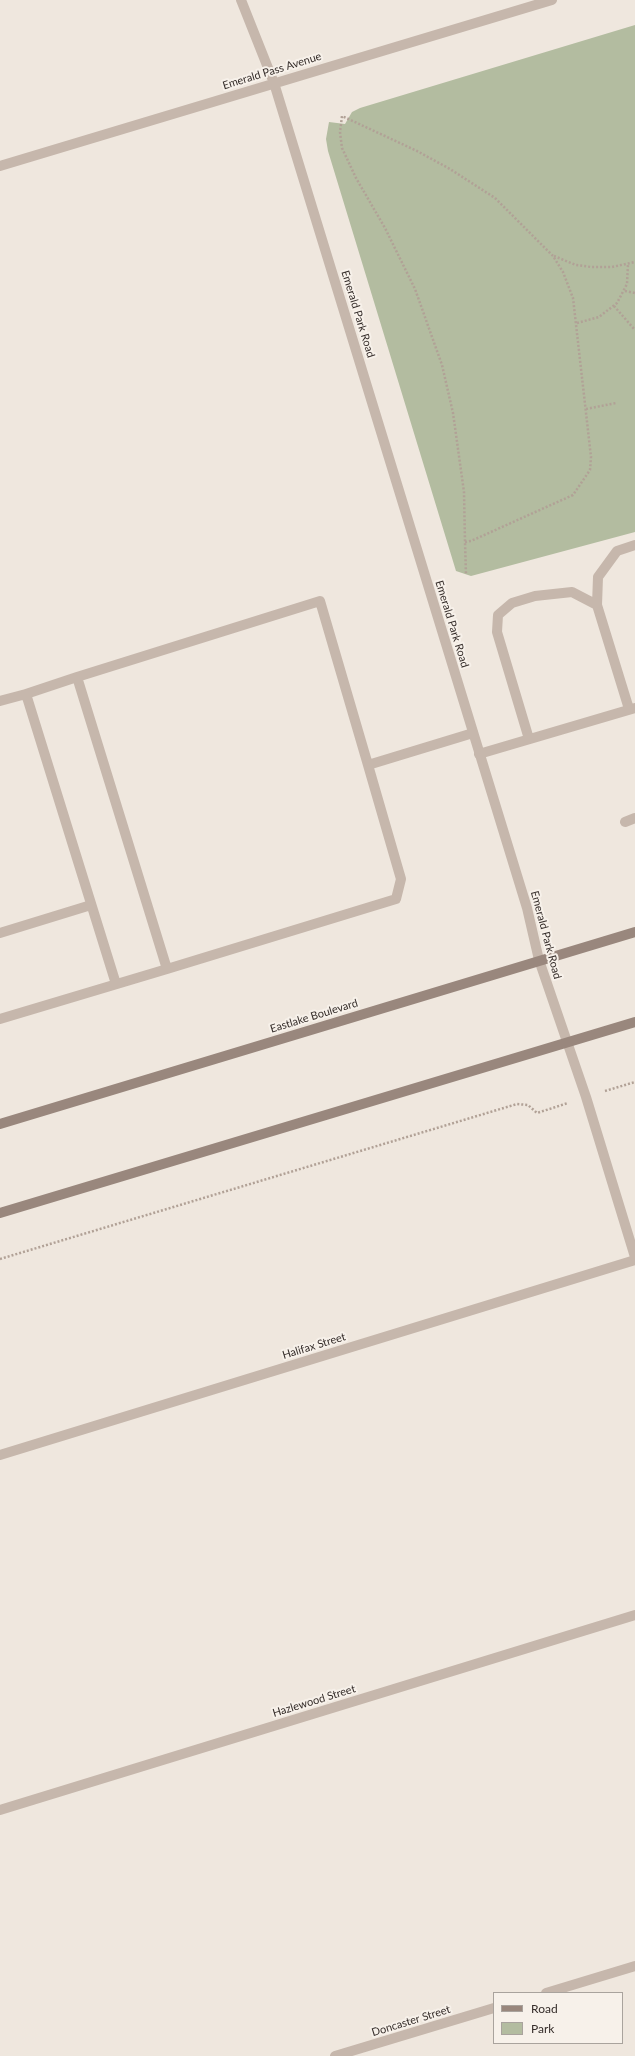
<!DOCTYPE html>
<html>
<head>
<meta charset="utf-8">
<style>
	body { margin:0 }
	#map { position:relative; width:635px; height:2056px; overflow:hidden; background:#efe7de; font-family:Lato,sans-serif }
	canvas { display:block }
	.legend { position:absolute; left:493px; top:1992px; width:130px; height:52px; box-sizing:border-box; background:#f7f1ea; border:1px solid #a9a39d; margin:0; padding:5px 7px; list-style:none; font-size:12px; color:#352d2a }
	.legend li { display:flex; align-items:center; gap:8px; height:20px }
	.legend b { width:20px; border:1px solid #a9a39d }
</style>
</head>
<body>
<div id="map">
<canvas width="635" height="2056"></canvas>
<ul class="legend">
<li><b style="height:5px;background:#99877d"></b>Road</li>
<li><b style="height:11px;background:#b3bca0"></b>Park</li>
</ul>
</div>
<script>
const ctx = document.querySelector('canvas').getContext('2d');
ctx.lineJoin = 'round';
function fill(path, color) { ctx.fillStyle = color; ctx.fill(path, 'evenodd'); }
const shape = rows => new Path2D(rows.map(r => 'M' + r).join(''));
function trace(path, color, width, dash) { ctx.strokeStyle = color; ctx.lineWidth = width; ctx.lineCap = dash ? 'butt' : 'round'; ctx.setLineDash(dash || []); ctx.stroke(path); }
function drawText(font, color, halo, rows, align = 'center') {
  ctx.font = font + ' Lato,sans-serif'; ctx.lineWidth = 4; ctx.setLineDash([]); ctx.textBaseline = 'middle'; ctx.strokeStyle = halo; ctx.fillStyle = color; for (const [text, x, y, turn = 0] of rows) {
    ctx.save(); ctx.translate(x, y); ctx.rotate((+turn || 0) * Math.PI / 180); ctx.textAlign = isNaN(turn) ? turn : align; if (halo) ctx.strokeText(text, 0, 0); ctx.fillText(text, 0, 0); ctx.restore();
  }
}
fill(shape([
	[635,25,635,532,471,576,456,571,328,151,326,139,329,122,345,124,352,112,360,108]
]), '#b3bca0');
trace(shape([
	[554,256,576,265,591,267,612,267,635,262],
	[625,291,635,293],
	[614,306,635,330],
	[577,323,599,317,617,303,627,284,628,264],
	[586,409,616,403],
	[465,542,471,541,573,495,590,470,591,457,573,298,563,272,553,256,495,198,450,169,417,151,342,116,340,132,342,148,356,178,385,228,415,289,442,365,453,413,464,492,465,542,466,575],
	[605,1091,635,1082],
	[0,1259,517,1104,528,1105,537,1113,568,1103]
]), '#b1a196', 2.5, [2, 2]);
trace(shape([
	[26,694,77,677],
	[0,701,26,694,116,984],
	[629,709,597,605,598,577,617,551,635,545],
	[529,739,497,632,498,615,512,603,535,596,572,592,597,605],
	[479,754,635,708],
	[368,765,401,879,396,899,167,969,77,677,320,601,368,765,473,733],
	[625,822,635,818],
	[0,933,91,905],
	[0,1019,167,969]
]), '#c6b7ac', 10);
trace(shape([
	[0,1455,635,1260],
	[0,1810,635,1615],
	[546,1993,635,1966],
	[335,2056,494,2008]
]), '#c6b7ac', 10);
trace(shape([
	[241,0,274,83,527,908,539,960,586,1097,635,1257],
	[0,166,552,0]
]), '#c6b7ac', 10);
trace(shape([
	[0,1124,635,932],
	[0,1213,635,1022]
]), '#99877d', 10);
drawText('11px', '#352d2a', '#f7f1ea', [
	["Emerald Pass Avenue",272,71,-17],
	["Emerald Park Road",358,314,73],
	["Emerald Park Road",452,624,73],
	["Emerald Park Road",546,935,75],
	["Eastlake Boulevard",314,1016,-17],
	["Halifax Street",314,1346,-17],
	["Hazlewood Street",314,1701,-17],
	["Doncaster Street",411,2021,-17]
]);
</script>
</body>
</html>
